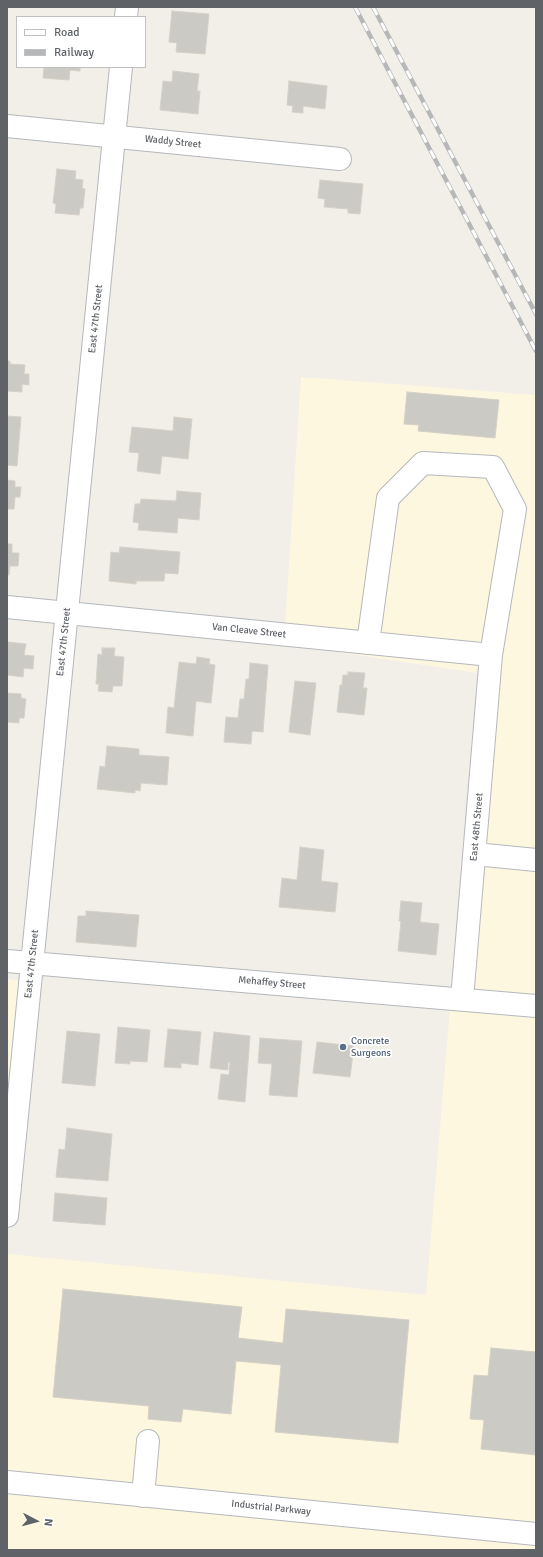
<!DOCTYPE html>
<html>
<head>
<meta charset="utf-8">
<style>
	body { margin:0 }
	#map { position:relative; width:543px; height:1557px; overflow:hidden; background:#f1efe8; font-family:Signika,sans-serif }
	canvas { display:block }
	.frame { position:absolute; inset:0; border:8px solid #5f6368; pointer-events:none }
	.legend { position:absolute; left:16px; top:16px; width:130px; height:52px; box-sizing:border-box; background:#fff; border:1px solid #bfc1c3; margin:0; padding:5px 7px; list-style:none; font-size:12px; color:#5f6368 }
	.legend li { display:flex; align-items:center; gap:8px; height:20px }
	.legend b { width:20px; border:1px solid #bfc1c3 }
	.north { position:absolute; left:16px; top:1501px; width:40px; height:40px; -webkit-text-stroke:3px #fff; paint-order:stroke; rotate:96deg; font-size:11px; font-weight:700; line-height:16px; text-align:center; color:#5f6368 }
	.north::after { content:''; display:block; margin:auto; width:14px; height:18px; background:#5f6368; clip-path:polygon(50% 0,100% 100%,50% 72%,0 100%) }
</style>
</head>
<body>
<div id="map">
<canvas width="543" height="1557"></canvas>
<div class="frame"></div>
<ul class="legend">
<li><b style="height:5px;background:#fff"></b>Road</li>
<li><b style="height:5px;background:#b6b7b8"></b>Railway</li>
</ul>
<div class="north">N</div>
</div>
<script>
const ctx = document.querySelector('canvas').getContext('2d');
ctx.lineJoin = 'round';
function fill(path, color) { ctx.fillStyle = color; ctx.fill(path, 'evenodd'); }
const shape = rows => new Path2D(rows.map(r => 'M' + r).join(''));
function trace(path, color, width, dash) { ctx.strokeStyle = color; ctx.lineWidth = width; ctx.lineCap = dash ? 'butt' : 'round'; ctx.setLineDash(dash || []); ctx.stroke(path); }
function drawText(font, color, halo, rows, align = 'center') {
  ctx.font = font + ' Signika,sans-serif'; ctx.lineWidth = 3.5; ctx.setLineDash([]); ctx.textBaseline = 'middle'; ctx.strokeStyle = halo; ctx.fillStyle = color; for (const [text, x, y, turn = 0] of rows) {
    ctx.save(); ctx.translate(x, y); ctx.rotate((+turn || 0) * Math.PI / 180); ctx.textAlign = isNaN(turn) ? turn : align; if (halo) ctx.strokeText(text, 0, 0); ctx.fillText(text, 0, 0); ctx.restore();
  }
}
fill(shape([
	[301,377,536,395,536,1550,7,1550,7,1254,426,1295,478,673,284,644],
	[7,979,25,981,7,1169]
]), '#fef7e0');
const building = shape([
	[172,11,209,14,205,54,176,52,177,43,169,42,172,11],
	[44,67,80,67,80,71,70,70,69,80,43,78,44,67],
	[173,71,199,74,197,91,200,91,198,114,160,110,163,81,172,82,173,71],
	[289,81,327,86,325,109,303,106,303,113,292,112,293,106,287,105,289,81],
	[57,169,76,171,75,179,83,180,82,188,85,189,83,208,80,208,79,215,55,213,56,204,53,203,57,169],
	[320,180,363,184,360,214,348,213,348,209,324,207,325,199,318,198,320,180],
	[7,361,10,361,10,364,25,365,24,374,29,374,29,385,22,384,22,392,7,391,7,361],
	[407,392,499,400,495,438,418,431,419,425,404,424,407,392],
	[7,416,21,417,17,466,7,465,7,416],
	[174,417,192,419,188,459,162,456,160,474,137,471,139,453,129,452,132,427,173,431,174,417],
	[7,480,15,481,15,487,21,487,20,497,15,497,14,509,7,509,7,480],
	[177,491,201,493,199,520,178,518,177,533,138,530,139,523,133,522,135,504,140,504,141,499,176,501,177,491],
	[7,544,12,544,12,553,19,553,18,566,10,566,9,575,7,575,7,544],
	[120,547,180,552,178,574,165,573,164,581,136,581,136,584,109,581,111,552,119,553,120,547],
	[8,642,26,644,24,655,34,656,33,669,24,668,23,677,7,675,8,642],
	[102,648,115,648,114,656,124,657,122,686,113,686,112,692,98,691,99,684,96,684,98,654,102,655,102,648],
	[197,657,210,659,209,664,215,665,211,703,196,701,193,736,166,733,168,707,174,708,179,662,196,664,197,657],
	[250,663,268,665,263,732,252,731,251,744,224,742,226,717,238,718,240,699,244,699,246,679,249,679,250,663],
	[348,672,365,673,363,688,367,688,364,715,337,712,340,685,342,685,343,675,348,675,348,672],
	[295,681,316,683,310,735,289,732,295,681],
	[7,693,21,694,21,698,26,699,24,718,19,718,19,723,7,722,7,693],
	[107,746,139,749,139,755,169,757,167,785,141,783,140,791,135,790,135,793,97,789,100,766,105,767,107,746],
	[300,847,324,850,321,881,338,883,335,912,279,907,282,878,297,880,300,847],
	[401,901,422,903,420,922,439,924,436,955,398,951,401,921,399,921,401,901],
	[86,911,139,915,136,947,76,942,78,916,86,916,86,911],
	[118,1027,150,1030,147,1062,130,1061,130,1064,115,1063,118,1027],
	[168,1029,201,1032,198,1065,181,1063,181,1068,164,1067,168,1029],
	[67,1031,100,1034,95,1086,62,1083,67,1031],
	[214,1032,250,1036,245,1102,218,1099,221,1074,229,1075,230,1063,228,1062,228,1070,210,1068,214,1032],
	[260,1038,302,1041,297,1097,269,1095,272,1064,258,1063,260,1038],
	[317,1042,354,1046,350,1077,313,1073,317,1042],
	[67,1128,112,1134,108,1181,56,1177,59,1149,65,1150,67,1128],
	[55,1193,107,1198,105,1225,53,1221,55,1193],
	[63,1289,242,1307,238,1338,283,1343,286,1309,409,1320,398,1443,275,1432,281,1365,236,1361,231,1414,183,1409,181,1422,148,1419,149,1406,53,1397,63,1289],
	[491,1348,536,1352,536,1455,481,1449,484,1420,470,1419,474,1375,488,1376,491,1348]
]);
fill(building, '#cccac5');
trace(building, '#d6d1c6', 1);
const minor = shape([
	[126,17,127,7],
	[7,126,340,159],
	[7,607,491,655],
	[368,643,388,498,423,463,493,467,515,509,491,655,462,999],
	[475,854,536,860],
	[7,961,536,1006],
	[7,1216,121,67],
	[7,1482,536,1534],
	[143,1496,148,1441]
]);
trace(minor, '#b5b8bc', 24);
trace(minor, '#fff', 22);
const rail = shape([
	[355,7,536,351],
	[373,7,536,314]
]);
trace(rail, '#b6b7b8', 4.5);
trace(rail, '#fff', 3, [9]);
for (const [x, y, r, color] of [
	[343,1047,4,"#5c6f8a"]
]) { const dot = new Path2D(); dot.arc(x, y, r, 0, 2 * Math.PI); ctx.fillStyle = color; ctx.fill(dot); trace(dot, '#fff', 1.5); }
drawText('10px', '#5f6368', '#fff', [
	["Waddy Street",173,142,6],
	["East 47th Street",96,319,-84],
	["Van Cleave Street",249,631,6],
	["East 47th Street",64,642,-84],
	["East 48th Street",477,827,-85],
	["East 47th Street",32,964,-84],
	["Mehaffey Street",272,983,5],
	["Industrial Parkway",271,1508,6]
]);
drawText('10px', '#4e5e75', '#fff', [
	["Concrete",351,1041],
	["Surgeons",351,1053]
], 'left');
</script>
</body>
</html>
